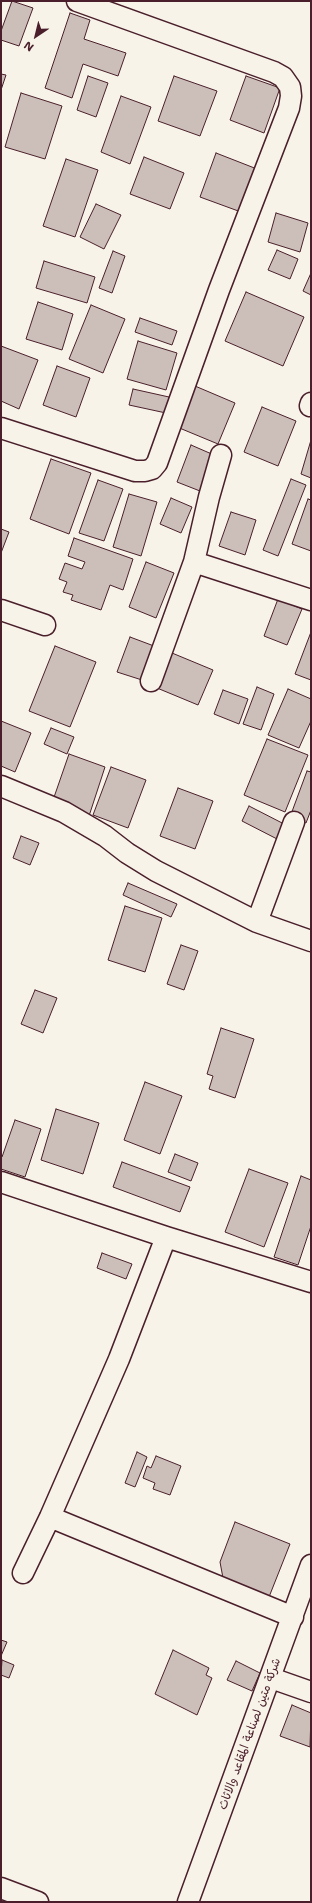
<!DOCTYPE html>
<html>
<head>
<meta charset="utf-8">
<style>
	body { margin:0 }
	#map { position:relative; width:312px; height:1903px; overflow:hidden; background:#f7f3e8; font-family:"Shantell Sans",sans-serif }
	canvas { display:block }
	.frame { position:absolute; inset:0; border:2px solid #4a1f2b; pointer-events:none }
	.north { position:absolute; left:16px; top:16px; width:40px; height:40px; -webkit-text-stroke:3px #f7f3e8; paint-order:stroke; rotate:215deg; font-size:11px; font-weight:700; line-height:16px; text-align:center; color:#4a1f2b }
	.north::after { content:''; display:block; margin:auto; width:14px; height:18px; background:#4a1f2b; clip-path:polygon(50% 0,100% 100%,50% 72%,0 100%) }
</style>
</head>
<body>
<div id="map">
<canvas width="312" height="1903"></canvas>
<div class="frame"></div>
<div class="north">N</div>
</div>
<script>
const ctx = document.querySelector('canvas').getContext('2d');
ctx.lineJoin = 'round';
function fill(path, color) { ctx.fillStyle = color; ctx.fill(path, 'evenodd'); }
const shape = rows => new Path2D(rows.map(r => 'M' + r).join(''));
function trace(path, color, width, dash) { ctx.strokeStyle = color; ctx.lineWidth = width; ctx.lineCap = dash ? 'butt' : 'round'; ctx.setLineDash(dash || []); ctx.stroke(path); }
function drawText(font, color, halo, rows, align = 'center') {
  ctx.font = font + ' "Shantell Sans","Playpen Sans Arabic",sans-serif'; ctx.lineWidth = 4; ctx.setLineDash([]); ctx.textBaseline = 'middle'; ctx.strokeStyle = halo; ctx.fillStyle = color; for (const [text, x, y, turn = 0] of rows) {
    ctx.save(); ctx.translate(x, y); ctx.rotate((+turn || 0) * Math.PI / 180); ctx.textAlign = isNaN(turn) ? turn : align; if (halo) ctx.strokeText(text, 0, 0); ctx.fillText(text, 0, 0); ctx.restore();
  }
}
const building = shape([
	[12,1,33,8,19,46,1,40,1,31,12,1],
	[70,13,90,20,84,39,126,53,118,76,83,64,72,98,45,88,70,13],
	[1,74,6,75,1,90,1,74],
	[88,76,108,83,96,117,77,110,88,76],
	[174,76,217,91,200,136,158,121,174,76],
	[246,76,280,88,264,133,230,120,246,76],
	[21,93,62,106,45,159,5,147,21,93],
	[121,96,151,107,130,164,101,152,121,96],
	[216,153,257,169,241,212,200,197,216,153],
	[144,157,184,173,170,209,130,194,144,157],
	[66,159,98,170,75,237,43,226,66,159],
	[96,204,121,215,104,249,80,237,96,204],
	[276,213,308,223,300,252,268,242,276,213],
	[277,250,298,259,290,279,268,270,277,250],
	[113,251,125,256,112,293,99,288,113,251],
	[44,261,95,277,87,303,36,288,44,261],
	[311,273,311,295,303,291,311,273],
	[246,292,304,317,283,366,225,341,246,292],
	[38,302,73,314,62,350,26,339,38,302],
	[91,305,125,319,103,373,69,359,91,305],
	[140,318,177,331,172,345,135,332,140,318],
	[138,341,177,353,166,390,127,379,138,341],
	[1,346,38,360,19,409,1,401,1,346],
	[57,366,90,378,76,417,43,405,57,366],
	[195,386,235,403,218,444,177,427,195,386],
	[133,389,169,397,166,413,129,405,133,389],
	[262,407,296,421,278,466,244,452,262,407],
	[311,440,311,478,301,474,311,440],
	[191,445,214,455,200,491,177,482,191,445],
	[51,459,91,473,69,534,30,519,51,459],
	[291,479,306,485,278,556,263,550,291,479],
	[98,480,123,489,104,541,79,533,98,480],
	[129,494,157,502,141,556,113,547,129,494],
	[171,498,192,507,181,533,160,524,171,498],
	[308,499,311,500,311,551,292,544,308,499],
	[231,512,256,520,245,555,219,546,231,512],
	[1,529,9,532,1,553,1,529],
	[74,538,133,559,123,590,110,585,101,610,71,600,73,595,63,592,67,582,59,579,65,563,82,569,85,562,68,556,74,538],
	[146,562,174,573,156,618,129,607,146,562],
	[278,599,302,609,287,645,264,636,278,599],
	[311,632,311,680,295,674,311,632],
	[130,637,154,646,142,680,117,672,130,637],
	[55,646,96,662,70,727,29,711,55,646],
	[172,653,213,670,198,705,157,688,172,653],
	[257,687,274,694,261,730,243,724,257,687],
	[288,689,311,699,311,721,299,748,268,735,288,689],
	[223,690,248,699,239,724,214,714,223,690],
	[1,721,31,733,15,772,1,766,1,721],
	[51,728,74,737,67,754,44,744,51,728],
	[267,739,308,755,285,812,244,795,267,739],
	[69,754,105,767,89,816,52,803,69,754],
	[111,767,146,780,128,828,93,815,111,767],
	[307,771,311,772,311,810,306,823,290,817,307,771],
	[178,788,213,801,195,849,160,836,178,788],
	[249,806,286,825,279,840,242,821,249,806],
	[21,836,39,843,30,865,13,858,21,836],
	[128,883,177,904,171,917,123,895,128,883],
	[125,906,162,918,145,972,108,960,125,906],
	[181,945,198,951,184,990,167,984,181,945],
	[35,990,57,998,43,1033,21,1024,35,990],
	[221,1028,254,1039,235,1098,209,1089,213,1076,207,1074,221,1028],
	[145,1082,182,1096,160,1154,124,1140,145,1082],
	[56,1109,99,1123,83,1174,41,1160,56,1109],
	[15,1120,41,1129,25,1177,1,1169,1,1156,2,1157,15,1120],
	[175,1154,198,1163,191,1181,168,1172,175,1154],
	[122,1162,190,1187,180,1212,113,1187,122,1162],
	[249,1169,288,1183,264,1247,225,1232,249,1169],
	[301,1176,311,1180,311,1226,298,1265,274,1257,301,1176],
	[102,1253,132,1264,126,1279,97,1268,102,1253],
	[137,1452,147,1457,135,1487,125,1483,137,1452],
	[156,1456,181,1466,170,1495,153,1489,155,1483,143,1478,147,1466,151,1468,156,1456],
	[235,1522,290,1544,269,1597,223,1578,220,1562,235,1522],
	[1,1640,7,1642,1,1656,1,1640],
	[173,1650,209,1668,206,1675,212,1678,197,1715,155,1694,173,1650],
	[2,1660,14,1665,9,1678,1,1675,2,1660],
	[236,1661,260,1673,252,1691,227,1680,236,1661],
	[292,1705,311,1713,310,1747,280,1736,292,1705]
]);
fill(building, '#ccbfb9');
trace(building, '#4a1f2b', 1);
const street = shape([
	[310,406,311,403],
	[1,428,135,471,145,471,152,469,157,463,219,290,289,108,291,96,290,87,283,77,274,72,77,1],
	[221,455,209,497,194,562,311,600],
	[1,610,45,625],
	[151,681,194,562],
	[1,786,64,812,105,836,127,853,156,871,257,922,311,941],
	[257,922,294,822],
	[1,1182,166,1237,311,1282],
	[50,1517,293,1617],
	[23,1573,50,1517,119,1359,166,1237],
	[271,1678,311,1692],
	[1,1888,38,1902],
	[188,1902,311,1565]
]);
trace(street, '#4a1f2b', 23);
trace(street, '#f7f3e8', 20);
drawText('12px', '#4a1f2b', '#f7f3e8', [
	["شركة متين لصناعة المقاعد والاثاث",250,1734,-70]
]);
</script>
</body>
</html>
